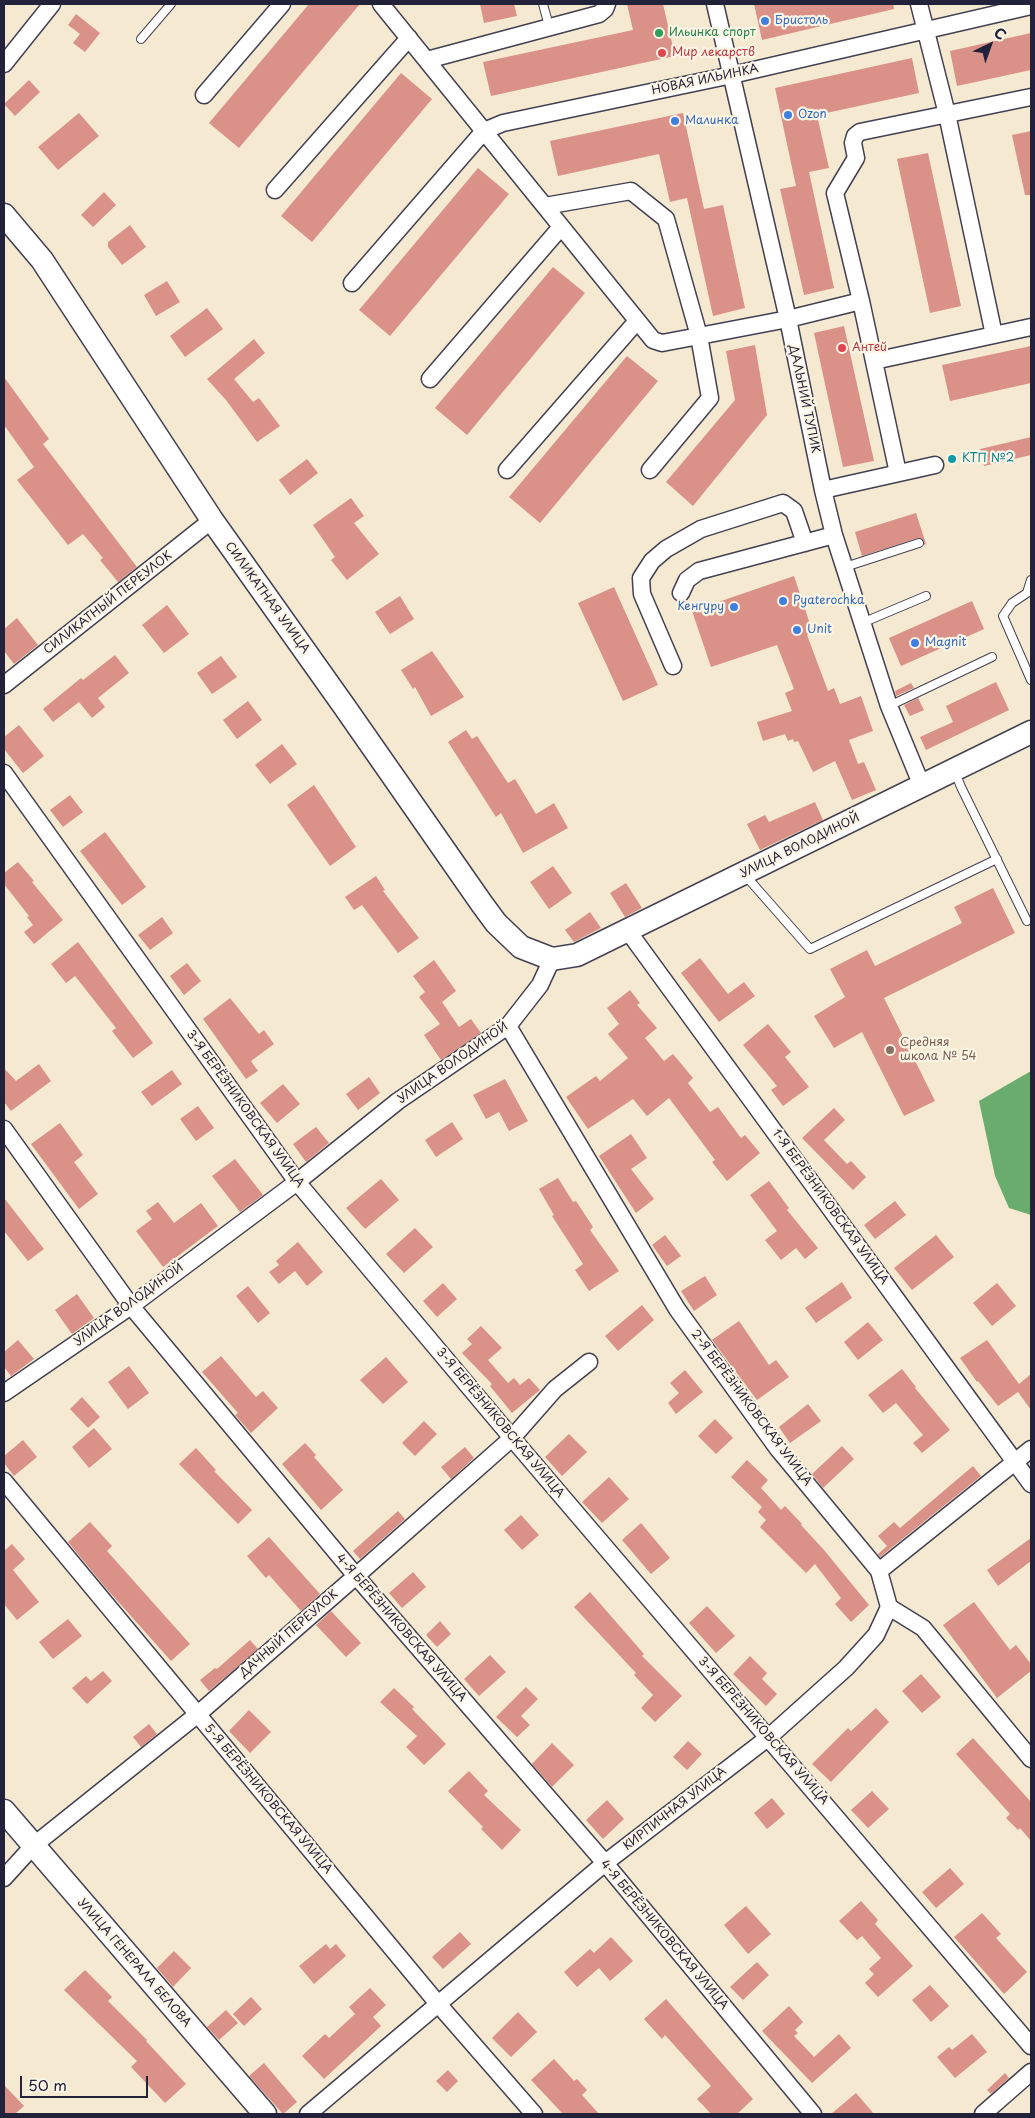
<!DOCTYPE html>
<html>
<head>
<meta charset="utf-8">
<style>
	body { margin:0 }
	#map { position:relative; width:1035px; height:2118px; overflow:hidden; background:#f5ead1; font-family:"Playpen Sans",sans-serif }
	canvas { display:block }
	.frame { position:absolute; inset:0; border:5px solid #22223b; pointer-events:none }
	.north { position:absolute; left:965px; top:20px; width:50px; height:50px; -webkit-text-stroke:4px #fcf5e5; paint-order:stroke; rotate:42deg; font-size:14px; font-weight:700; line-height:20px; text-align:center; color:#22223b }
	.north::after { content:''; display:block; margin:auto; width:18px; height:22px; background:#22223b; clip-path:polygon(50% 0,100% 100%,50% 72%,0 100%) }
	.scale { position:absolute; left:20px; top:2076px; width:128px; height:22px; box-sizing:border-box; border:2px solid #22223b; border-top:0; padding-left:6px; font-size:15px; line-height:18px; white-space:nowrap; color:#22223b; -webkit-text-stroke:4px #fcf5e5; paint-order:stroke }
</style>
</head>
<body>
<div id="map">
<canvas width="1035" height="2118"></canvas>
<div class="frame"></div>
<div class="north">С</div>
<div class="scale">50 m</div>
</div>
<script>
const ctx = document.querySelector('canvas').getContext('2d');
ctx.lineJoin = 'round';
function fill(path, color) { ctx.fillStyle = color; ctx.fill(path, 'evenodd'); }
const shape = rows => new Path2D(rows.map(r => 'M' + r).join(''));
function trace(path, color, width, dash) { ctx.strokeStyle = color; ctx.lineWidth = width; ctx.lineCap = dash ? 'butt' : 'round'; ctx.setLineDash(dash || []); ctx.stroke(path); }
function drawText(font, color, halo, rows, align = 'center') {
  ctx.font = font + ' "Playpen Sans",sans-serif'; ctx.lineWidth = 4.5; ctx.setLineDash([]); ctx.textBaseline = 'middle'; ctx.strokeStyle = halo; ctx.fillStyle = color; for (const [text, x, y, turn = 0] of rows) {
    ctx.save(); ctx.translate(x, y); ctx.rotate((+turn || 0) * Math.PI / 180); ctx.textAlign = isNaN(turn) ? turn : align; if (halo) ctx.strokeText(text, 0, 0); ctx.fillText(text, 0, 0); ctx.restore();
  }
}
fill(shape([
	[1031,1071,1031,1215,1009,1208,995,1176,979,1101]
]), '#6aab6e');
fill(shape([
	[309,4,360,4,239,148,209,123],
	[480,4,514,4,517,16,484,23],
	[627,4,663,4,675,56,491,96,483,62,633,30],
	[754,4,893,4,894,9,762,40],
	[76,14,100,33,85,52,73,43,80,34,68,25],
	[1031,33,1031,70,957,86,950,51],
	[912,58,919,93,817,115,829,168,809,172,834,288,804,295,780,189,796,186,775,88],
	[401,73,432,99,312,242,281,216],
	[29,80,40,92,15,116,4,104],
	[79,113,99,136,58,170,38,147],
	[683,113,704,209,723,205,745,308,713,316,687,198,670,202,659,154,558,176,550,141],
	[1031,131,1031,195,1025,195,1012,135],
	[928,153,961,306,930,313,897,159],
	[478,168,509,194,390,336,359,310],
	[104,192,116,205,93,227,81,215],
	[130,225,146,247,122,265,108,247,108,242],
	[553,267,585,293,467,435,435,408],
	[167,281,180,302,156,316,144,295],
	[207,308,223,329,185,357,170,336],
	[844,326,874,461,843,467,814,333],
	[254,339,265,353,234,379,253,402,259,398,280,426,257,442,226,400,207,379],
	[755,345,767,415,693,506,666,482,735,400,726,351],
	[1031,346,1031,383,950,401,942,365],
	[627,356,658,381,540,523,509,497],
	[4,377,49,439,43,444,137,567,118,582,100,560,103,558,83,534,68,545,17,480,34,467,4,425],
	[1031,437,1031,455,984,466,980,449],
	[307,459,318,473,290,495,279,480],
	[351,498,364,516,354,523,379,554,347,580,331,560,335,557,313,525],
	[916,513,926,544,924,545,922,539,918,538,862,556,855,532],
	[794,576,813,633,807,635,828,691,834,688,840,704,861,696,873,731,849,740,858,764,864,762,876,790,852,800,835,761,813,772,798,741,794,742,793,739,788,741,785,734,763,741,757,722,792,711,785,693,794,689,777,645,711,667,692,611],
	[614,587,658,685,623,701,578,603],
	[400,596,414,619,390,634,375,612],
	[972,601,984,629,901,666,889,638],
	[167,605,189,634,164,653,142,625],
	[17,618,38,645,14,664,4,651,4,629],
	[432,651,464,697,431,716,415,687,413,689,401,670],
	[115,655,129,673,98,698,105,707,92,718,79,702,53,722,43,709,81,678,83,680],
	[221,656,237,677,212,694,197,673],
	[996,682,1009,710,926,750,920,737,953,722,946,706],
	[911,683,914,688,896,696,895,691],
	[918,698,924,710,910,716,904,705],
	[248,701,262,720,237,739,223,720],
	[19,725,44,756,23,773,4,749,4,737],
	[466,730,472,739,477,736,508,783,515,779,536,814,554,803,568,828,523,853,501,813,496,817,448,742],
	[282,744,297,764,270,784,255,765],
	[314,785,356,847,330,866,287,805],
	[70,795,83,812,63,827,50,810],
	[815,802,823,820,760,850,747,824,765,815,769,822],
	[105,832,146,887,122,905,80,851],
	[18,862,34,881,32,882,63,920,34,944,24,932,33,925,27,917,29,916,4,884,4,873],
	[553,866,572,893,549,909,530,882],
	[376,876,385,890,383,891,419,938,398,953,362,905,354,910,345,897],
	[626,883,642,908,625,917,610,893],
	[993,888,1015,933,884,998,935,1101,904,1116,862,1032,834,1048,814,1016,845,997,830,969,867,950,875,966,962,923,954,907],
	[590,912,601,928,574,942,565,930],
	[162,917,173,933,150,950,138,935],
	[78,942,153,1043,133,1058,112,1031,116,1028,75,976,66,983,51,964],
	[700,958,728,994,744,982,755,996,719,1022,681,973],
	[434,960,456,991,442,1002,459,1027,471,1019,481,1033,441,1060,424,1035,440,1024,419,997,425,992,413,976],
	[187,963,201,981,184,995,170,976],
	[630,990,640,1003,637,1005,657,1028,645,1038,664,1061,673,1054,693,1078,688,1083,710,1112,718,1107,741,1138,745,1135,760,1153,727,1181,712,1162,715,1160,669,1098,647,1116,633,1099,588,1129,566,1097,596,1076,600,1081,628,1058,608,1034,619,1024,607,1008],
	[230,998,259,1034,264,1030,274,1044,251,1061,258,1071,246,1079,203,1019],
	[768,1024,791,1052,785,1057,809,1087,783,1106,771,1090,777,1086,743,1045],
	[39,1064,51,1081,11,1111,4,1102,4,1068,16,1081],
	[172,1070,182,1084,152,1106,141,1092],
	[369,1077,380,1093,358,1110,346,1094],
	[505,1079,528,1121,509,1131,499,1112,486,1119,473,1095],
	[283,1084,300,1104,277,1123,260,1103],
	[198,1106,214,1128,196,1141,180,1119],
	[834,1108,845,1120,824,1140,847,1164,851,1161,866,1177,853,1190,802,1138],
	[452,1122,463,1139,436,1157,425,1140],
	[60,1123,83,1155,74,1162,98,1194,79,1209,31,1144],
	[316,1127,329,1143,306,1162,293,1144],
	[631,1134,647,1158,631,1169,654,1199,636,1213,599,1156],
	[235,1159,263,1195,240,1212,212,1176],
	[558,1178,573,1202,576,1201,593,1227,590,1230,619,1271,589,1291,575,1270,583,1264,552,1216,554,1215,539,1189],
	[381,1179,399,1200,365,1229,346,1208],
	[769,1181,789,1208,787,1210,818,1248,805,1259,796,1248,781,1260,765,1240,777,1231,750,1195],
	[4,1198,44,1249,28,1261,4,1231],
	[895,1201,906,1215,875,1239,864,1225],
	[158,1202,174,1223,201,1203,218,1226,163,1267,136,1231,152,1219,146,1211],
	[415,1228,433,1247,404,1273,386,1254],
	[665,1235,681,1256,667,1266,652,1245],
	[936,1235,954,1257,912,1290,894,1268],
	[298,1242,323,1272,307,1286,295,1271,279,1284,269,1272,279,1265,276,1261],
	[705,1276,717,1295,694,1311,681,1291],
	[842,1282,852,1298,816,1323,805,1308],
	[443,1283,457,1299,437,1317,423,1301],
	[997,1283,1016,1306,992,1326,973,1303],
	[248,1286,270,1313,258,1323,236,1296],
	[77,1294,94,1318,72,1334,55,1310],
	[642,1305,654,1320,618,1351,605,1336],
	[739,1321,769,1365,776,1360,789,1377,757,1400,712,1340],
	[868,1322,883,1340,858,1360,844,1342],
	[481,1326,502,1348,488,1360,508,1383,514,1378,520,1385,529,1378,540,1390,512,1413,490,1386,492,1384,462,1353,472,1344,467,1339],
	[18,1340,34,1359,11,1376,4,1367,4,1352],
	[987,1340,1019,1384,1031,1374,1031,1410,1018,1392,998,1406,978,1381,977,1382,960,1358],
	[221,1356,256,1397,263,1391,278,1408,251,1433,235,1415,238,1413,202,1372],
	[386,1357,408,1382,383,1404,360,1380],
	[129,1366,149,1393,128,1409,108,1382],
	[902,1369,916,1387,915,1388,950,1430,922,1453,913,1443,923,1435,896,1403,883,1413,868,1395],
	[685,1370,703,1392,676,1414,668,1403,679,1393,670,1383],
	[82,1397,100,1417,88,1428,70,1409],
	[808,1404,821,1421,790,1443,779,1427],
	[715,1419,733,1438,716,1454,698,1436],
	[424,1421,437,1434,415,1456,402,1443],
	[94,1428,112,1449,89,1468,72,1447],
	[569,1434,587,1452,562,1476,545,1457],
	[23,1440,37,1457,14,1476,4,1463,4,1456],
	[305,1443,316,1455,314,1457,343,1490,321,1510,282,1464],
	[842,1446,854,1459,823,1488,812,1474],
	[465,1447,474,1458,451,1479,441,1467],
	[196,1448,216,1470,214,1471,252,1510,238,1524,179,1464],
	[747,1460,768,1480,761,1488,781,1510,785,1506,802,1524,801,1525,824,1550,869,1605,851,1622,835,1604,841,1598,815,1564,806,1573,760,1527,766,1520,758,1512,762,1507,731,1477],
	[973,1466,981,1476,880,1557,878,1554,887,1546,878,1536,894,1522,900,1528],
	[609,1477,629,1499,602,1523,582,1502],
	[398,1511,405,1519,360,1559,353,1551],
	[521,1515,539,1535,522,1550,504,1530],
	[90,1522,112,1546,107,1551,190,1644,171,1661,105,1587,68,1542],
	[641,1523,670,1558,651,1574,622,1540],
	[269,1537,320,1594,301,1611,269,1575,266,1578,247,1556],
	[1031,1538,1031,1561,998,1586,987,1570],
	[12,1544,25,1559,13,1570,39,1602,17,1620,4,1604,4,1551],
	[413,1572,426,1587,402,1608,389,1593],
	[590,1592,644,1654,642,1656,682,1696,655,1722,641,1708,653,1695,634,1675,636,1673,574,1607],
	[974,1602,1010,1650,1016,1645,1031,1664,1031,1671,997,1698,943,1625],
	[707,1606,735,1636,716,1653,689,1623],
	[331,1611,361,1643,346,1657,316,1625],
	[68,1619,82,1636,53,1659,39,1642],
	[440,1621,451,1634,437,1647,426,1635],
	[250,1640,258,1649,209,1691,200,1680,215,1668,217,1669],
	[490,1655,506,1672,479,1696,464,1679],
	[750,1656,767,1673,762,1679,777,1694,766,1706,733,1674],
	[103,1671,112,1681,87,1704,72,1688,86,1676,91,1681],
	[921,1674,941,1697,922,1713,902,1691],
	[526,1687,538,1699,521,1716,530,1725,517,1737,496,1717],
	[394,1688,414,1707,412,1709,446,1744,424,1765,406,1747,417,1736,380,1702],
	[876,1708,889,1722,831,1782,812,1764,848,1728,851,1731],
	[249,1710,271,1732,250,1753,229,1731],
	[149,1724,157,1734,141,1747,133,1737],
	[973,1738,1031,1802,1031,1841,1020,1828,1018,1830,1006,1818,1010,1814,956,1754],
	[688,1741,702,1754,687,1770,673,1757],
	[552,1743,574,1765,552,1787,532,1764],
	[469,1771,488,1791,484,1795,521,1830,502,1850,481,1829,483,1827,448,1791],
	[872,1791,889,1809,868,1828,851,1810],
	[772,1798,785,1814,767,1829,754,1813],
	[607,1800,624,1819,603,1839,586,1820],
	[950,1868,964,1884,936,1908,922,1892],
	[861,1901,878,1920,875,1924,913,1966,878,1997,865,1983,874,1974,869,1969,881,1958,862,1936,857,1940,839,1921],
	[746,1906,771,1934,748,1954,724,1925],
	[982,1913,1001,1934,996,1938,1027,1972,1004,1994,954,1937],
	[460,1932,471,1944,443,1969,432,1957],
	[611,1937,633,1961,610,1981,599,1968,577,1987,564,1972,590,1949,594,1953],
	[326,1944,330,1949,336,1944,346,1956,314,1984,299,1966],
	[174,1951,191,1968,173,1987,157,1968],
	[757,1962,769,1975,743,2000,730,1987],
	[85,1970,112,1997,108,2001,147,2040,146,2041,186,2084,165,2103,131,2067,137,2061,64,1990],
	[930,1985,949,2006,931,2022,912,2000],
	[370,1988,386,2005,373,2017,381,2026,324,2079,302,2056,325,2034,329,2038,355,2014,349,2007],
	[251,1997,262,2009,244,2026,233,2014],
	[666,1999,753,2099,737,2114,711,2114,697,2099,711,2086,665,2035,662,2039,644,2019],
	[789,2006,803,2022,795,2030,798,2033,794,2036,814,2057,839,2034,851,2048,812,2083,762,2031],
	[226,2010,238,2023,219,2040,207,2027],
	[518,2012,537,2032,511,2057,492,2038],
	[972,2034,987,2052,955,2078,937,2057,949,2047,952,2050],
	[554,2059,574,2081,577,2079,587,2090,582,2095,599,2114,563,2114,531,2080],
	[264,2063,297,2102,283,2114,249,2076],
	[448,2070,458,2081,447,2092,436,2081],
	[1005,2073,1009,2078,991,2094,987,2090],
	[4,2085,24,2106,15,2114,4,2114],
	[856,2093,874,2114,831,2114]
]), '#da9188');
const lane = shape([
	[543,4,549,26],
	[141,39,171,4],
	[845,567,919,543],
	[1031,580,1027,593,1012,603,1003,616,1031,680],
	[862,623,926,596],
	[889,706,992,657],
	[955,772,961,787,1027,921],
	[745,875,810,949,997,859]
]);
const street = shape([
	[381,4,653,340,662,343,699,336,788,319,861,301],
	[715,4,788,319,823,490,834,535,889,706,922,786],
	[919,4,947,114,994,335],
	[427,60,599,14,605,9,607,4],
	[4,64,52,4],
	[204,95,282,4],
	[275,190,409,38],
	[545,206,631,191,666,219,699,336,710,398,650,470],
	[352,283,484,131,503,123,732,75,1031,6],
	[874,361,1031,327],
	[430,379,561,227],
	[507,470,637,321],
	[898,473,861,301,835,193,856,158,853,143,855,136,860,132,1031,97],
	[823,490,935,465],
	[681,593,687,580,699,571,834,535],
	[673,666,642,594,641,578,652,561,666,549,701,529,783,503,794,511,805,543],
	[4,685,212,520],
	[4,773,297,1182,512,1438,1031,2046],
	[628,931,1031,1484],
	[508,1026,677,1309,778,1449,879,1571,889,1607,923,1628,1031,1759],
	[4,1129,131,1306,356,1576,605,1863,813,2114],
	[4,1393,131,1306,297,1182,398,1101,508,1026,540,985,552,959],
	[4,1481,439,2005,534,2114],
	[879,1571,1031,1449],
	[4,1878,33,1846,198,1714,356,1576,512,1438,555,1389,589,1362],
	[308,2114,605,1863,769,1737,846,1668,876,1635,889,1607],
	[983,2114,1031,2072]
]);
const secondary = shape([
	[4,215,42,260,212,520,344,706,482,904,496,923,521,947,552,959,577,955,1031,732],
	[4,1811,265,2114]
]);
trace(lane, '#424052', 10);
trace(street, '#424052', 19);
trace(secondary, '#424052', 25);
trace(lane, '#fff', 8);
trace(street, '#fff', 16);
trace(secondary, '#fff', 22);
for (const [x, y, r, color] of [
	[765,21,5,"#3f7fe0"],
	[659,33,5,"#2e9e5b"],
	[662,53,5,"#e0444e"],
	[788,115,5,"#3f7fe0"],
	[675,121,5,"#3f7fe0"],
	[842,348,5,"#e0444e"],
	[952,459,5,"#0f9aa8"],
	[783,601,5,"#3f7fe0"],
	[734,607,5,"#3f7fe0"],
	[797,630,5,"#3f7fe0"],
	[915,643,5,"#3f7fe0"],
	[890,1050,5,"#8d6e63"]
]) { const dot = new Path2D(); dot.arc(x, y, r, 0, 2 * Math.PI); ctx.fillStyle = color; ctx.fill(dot); trace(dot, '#fcf5e5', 2); }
drawText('12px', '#366cbe', '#fcf5e5', [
	["Бристоль",775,21],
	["Ozon",798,115],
	["Малинка",685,121],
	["Pyaterochka",793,601],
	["Кенгуру",724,607,"right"],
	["Unit",807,630],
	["Magnit",925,643]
], 'left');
drawText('12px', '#27864d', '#fcf5e5', [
	["Ильинка спорт",669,33]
], 'left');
drawText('12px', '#be3a42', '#fcf5e5', [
	["Мир лекарств",672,53],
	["Антей",852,348]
], 'left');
drawText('12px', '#22223b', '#fcf5e5', [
	["НОВАЯ ИЛЬИНКА",705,80,-12],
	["ДАЛЬНИЙ ТУПИК",804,399,78],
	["СИЛИКАТНАЯ УЛИЦА",267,598,54],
	["СИЛИКАТНЫЙ ПЕРЕУЛОК",108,603,-38],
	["УЛИЦА ВОЛОДИНОЙ",800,846,-26],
	["УЛИЦА ВОЛОДИНОЙ",453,1063,-35],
	["3-Я БЕРЁЗНИКОВСКАЯ УЛИЦА",245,1109,54],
	["1-Я БЕРЁЗНИКОВСКАЯ УЛИЦА",830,1207,54],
	["УЛИЦА ВОЛОДИНОЙ",129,1305,-36],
	["2-Я БЕРЁЗНИКОВСКАЯ УЛИЦА",751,1408,53],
	["3-Я БЕРЁЗНИКОВСКАЯ УЛИЦА",500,1423,50],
	["4-Я БЕРЁЗНИКОВСКАЯ УЛИЦА",401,1628,49],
	["ДАЧНЫЙ ПЕРЕУЛОК",289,1634,-41],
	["3-Я БЕРЁЗНИКОВСКАЯ УЛИЦА",763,1731,49],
	["5-Я БЕРЁЗНИКОВСКАЯ УЛИЦА",268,1799,50],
	["КИРПИЧНАЯ УЛИЦА",675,1809,-38],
	["4-Я БЕРЁЗНИКОВСКАЯ УЛИЦА",664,1935,50],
	["УЛИЦА ГЕНЕРАЛА БЕЛОВА",134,1963,49]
]);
drawText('12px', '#0d838f', '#fcf5e5', [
	["КТП №2",962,459]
], 'left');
drawText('12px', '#785e54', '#fcf5e5', [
	["Средняя",900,1043],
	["школа № 54",900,1057]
], 'left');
</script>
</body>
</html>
